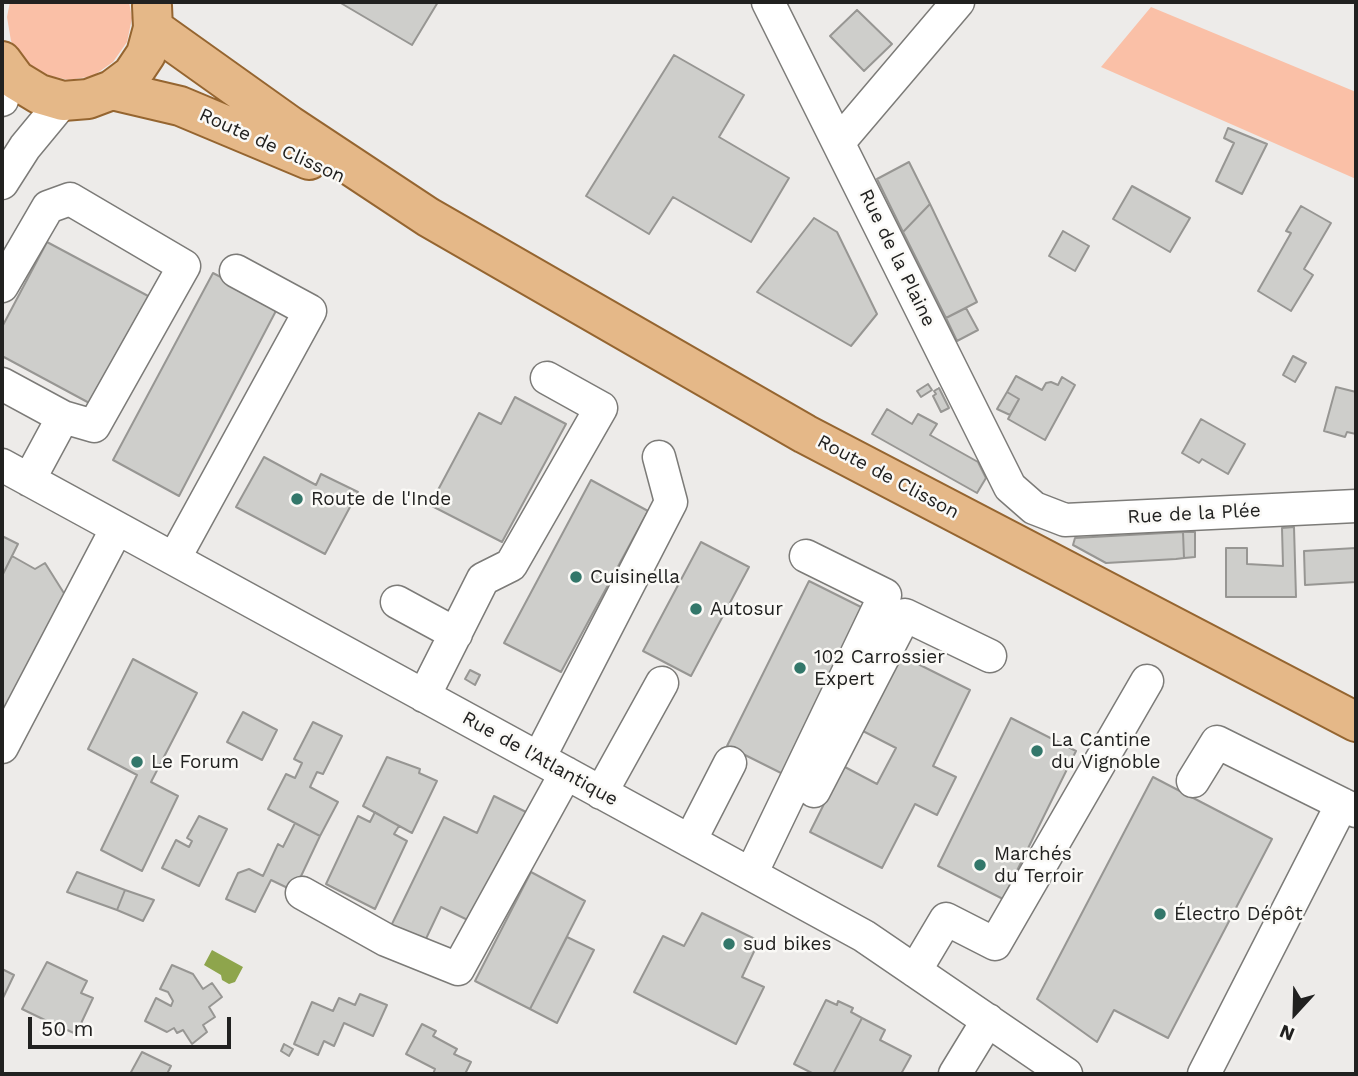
<!DOCTYPE html>
<html>
<head>
<meta charset="utf-8">
<style>
	body { margin:0 }
	#map { position:relative; width:1358px; height:1076px; overflow:hidden; background:#edebe9; font-family:"Work Sans",sans-serif }
	canvas { display:block }
	.frame { position:absolute; inset:0; border:4px solid #212120; pointer-events:none }
	.north { position:absolute; left:1260px; top:978px; width:70px; height:70px; -webkit-text-stroke:5px #faf9f6; paint-order:stroke; rotate:202deg; font-size:19px; font-weight:700; line-height:28px; text-align:center; color:#212120 }
	.north::after { content:''; display:block; margin:auto; width:24px; height:32px; background:#212120; clip-path:polygon(50% 0,100% 100%,50% 72%,0 100%) }
	.scale { position:absolute; left:28px; top:1017px; width:203px; height:32px; box-sizing:border-box; border:4px solid #212120; border-top:0; padding-left:9px; font-size:21px; line-height:24px; white-space:nowrap; color:#212120; -webkit-text-stroke:5px #faf9f6; paint-order:stroke }
</style>
</head>
<body>
<div id="map">
<canvas width="1358" height="1076"></canvas>
<div class="frame"></div>
<div class="north">N</div>
<div class="scale">50 m</div>
</div>
<script>
const ctx = document.querySelector('canvas').getContext('2d');
ctx.lineJoin = 'round';
function fill(path, color) { ctx.fillStyle = color; ctx.fill(path, 'evenodd'); }
const shape = rows => new Path2D(rows.map(r => 'M' + r).join(''));
function trace(path, color, width, dash) { ctx.strokeStyle = color; ctx.lineWidth = width; ctx.lineCap = dash ? 'butt' : 'round'; ctx.setLineDash(dash || []); ctx.stroke(path); }
function drawText(font, color, halo, rows, align = 'center') {
  ctx.font = font + ' "Work Sans",sans-serif'; ctx.lineWidth = 5; ctx.setLineDash([]); ctx.textBaseline = 'middle'; ctx.strokeStyle = halo; ctx.fillStyle = color; for (const [text, x, y, turn = 0] of rows) {
    ctx.save(); ctx.translate(x, y); ctx.rotate((+turn || 0) * Math.PI / 180); ctx.textAlign = isNaN(turn) ? turn : align; if (halo) ctx.strokeText(text, 0, 0); ctx.fillText(text, 0, 0); ctx.restore();
  }
}
fill(shape([
	[10,2,129,2,132,18,127,42,113,62,93,76,69,80,45,75,25,62,11,41,7,17],
	[1151,7,1356,92,1356,179,1101,67]
]), '#fac0a7');
fill(shape([
	[212,950,243,967,235,982,229,984,222,980,221,975,204,965]
]), '#8ea54c');
const building = shape([
	[339,2,438,2,412,45,339,2],
	[857,10,892,44,864,71,830,36,857,10],
	[674,55,744,95,719,137,789,178,751,242,673,197,649,234,586,196,674,55],
	[1228,128,1267,144,1242,194,1216,181,1234,143,1224,138,1228,128],
	[909,162,930,204,903,232,877,179,909,162],
	[1132,186,1190,218,1170,252,1113,219,1132,186],
	[930,204,977,302,946,318,903,232,930,204],
	[1301,206,1331,223,1304,269,1313,275,1291,311,1258,291,1291,233,1286,231,1301,206],
	[814,218,837,232,877,314,851,346,757,292,814,218],
	[1063,231,1089,246,1075,271,1049,256,1063,231],
	[47,242,150,297,93,405,2,356,2,327,47,242],
	[213,273,278,307,179,496,113,460,213,273],
	[966,308,978,330,957,341,946,318,966,308],
	[1293,356,1306,363,1295,382,1283,375,1293,356],
	[1016,376,1042,390,1046,383,1051,382,1058,385,1062,377,1075,385,1045,440,1008,419,1019,399,1007,392,1016,376],
	[928,384,932,390,921,397,917,391,928,384],
	[1336,387,1356,392,1356,434,1347,432,1345,437,1324,431,1336,387],
	[939,388,949,408,941,412,933,396,936,394,934,391,939,388],
	[1007,392,1019,399,1010,415,997,409,1007,392],
	[515,397,566,424,502,542,430,505,479,413,501,424,515,397],
	[887,409,912,424,918,414,937,424,930,435,978,462,986,478,977,493,872,434,887,409],
	[1201,419,1245,444,1228,474,1202,459,1199,463,1182,453,1201,419],
	[264,457,316,485,321,474,358,492,325,554,236,507,264,457],
	[591,480,648,511,561,672,504,643,591,480],
	[1294,527,1296,597,1226,597,1226,548,1247,548,1247,564,1283,566,1282,528,1294,527],
	[1183,532,1184,558,1176,559,1106,563,1073,545,1075,538,1183,532],
	[1183,532,1195,532,1195,557,1184,558,1183,532],
	[2,536,18,544,2,576,2,536],
	[701,542,749,567,691,676,643,651,701,542],
	[1356,548,1356,582,1305,585,1304,551,1356,548],
	[12,556,35,569,45,563,67,598,2,730,2,576,12,556],
	[809,581,865,609,783,774,727,746,809,581],
	[898,654,970,690,933,766,956,777,937,815,915,804,882,868,810,832,843,766,877,784,896,748,859,729,898,654],
	[133,659,197,693,151,782,178,796,142,871,101,850,137,775,88,749,133,659],
	[470,670,480,675,475,685,465,679,470,670],
	[243,712,277,730,262,760,227,742,243,712],
	[1011,718,1076,751,1003,899,938,866,1011,718],
	[313,722,342,736,323,774,317,772,310,787,338,802,320,836,268,809,286,774,295,778,302,763,294,759,313,722],
	[387,757,420,769,419,773,437,781,412,833,363,806,387,757],
	[1153,777,1272,839,1168,1038,1114,1010,1097,1042,1037,999,1153,777],
	[494,796,532,815,478,925,441,907,423,945,390,928,444,817,477,833,494,796],
	[375,812,399,826,394,834,407,841,375,909,326,884,358,816,370,822,375,812],
	[199,816,227,829,199,886,162,868,176,840,189,847,192,841,187,838,199,816],
	[295,823,320,836,294,891,271,880,255,912,226,899,238,873,249,869,263,876,278,844,283,847,295,823],
	[77,872,125,890,117,910,67,892,77,872],
	[531,872,585,901,530,1009,475,981,531,872],
	[125,890,154,900,143,921,117,910,125,890],
	[702,913,759,941,742,977,764,987,736,1044,634,992,663,936,684,946,702,913],
	[567,937,594,950,557,1023,530,1009,567,937],
	[47,962,87,981,81,993,93,998,76,1034,65,1029,63,1034,47,1026,49,1022,22,1009,47,962],
	[172,965,193,974,203,989,212,983,222,997,209,1007,215,1017,203,1025,207,1032,192,1044,183,1030,177,1033,174,1028,167,1032,145,1021,156,998,171,1006,173,1001,168,992,160,989,172,965],
	[2,969,14,975,2,1000,2,969],
	[360,994,387,1005,373,1036,344,1023,334,1046,324,1041,318,1055,294,1044,312,1002,333,1011,339,998,355,1005,360,994],
	[826,1000,837,1005,838,1001,853,1008,851,1012,862,1018,833,1074,814,1074,794,1064,826,1000],
	[862,1018,885,1030,880,1040,911,1056,901,1074,833,1074,862,1018],
	[422,1024,436,1031,433,1036,457,1049,454,1054,471,1062,465,1074,433,1074,435,1069,406,1054,422,1024],
	[284,1044,293,1049,289,1056,281,1051,284,1044],
	[142,1052,171,1066,167,1074,130,1074,142,1052]
]);
fill(building, '#cececb');
trace(building, '#979693', 2);
const minor = shape([
	[768,2,1010,487,1034,508,1065,520,1356,506],
	[2,100,9,70],
	[839,142,958,2],
	[2,183,25,147,63,101],
	[2,286,48,207,70,199,184,266,94,426,63,417,2,384],
	[2,465,864,936,1066,1074],
	[29,480,63,417],
	[174,559,310,311,236,271],
	[397,602,456,634],
	[424,696,483,579,511,565,601,408,547,378],
	[2,747,117,528],
	[539,758,671,502,659,457],
	[1193,781,1217,742,1356,811],
	[814,791,905,615,990,656],
	[601,793,662,683],
	[690,841,730,763],
	[751,874,885,595,806,556],
	[302,893,386,940,458,969,566,773],
	[915,971,946,919,995,944,1147,681],
	[955,1074,988,1020],
	[1204,1074,1342,804]
]);
const major = shape([
	[153,28,289,125,428,217,805,434,1356,722],
	[2,61,16,80,39,94,63,101,88,99,112,90,132,75,146,54,153,28,152,6],
	[112,90,180,106,309,160]
]);
trace(minor, '#7c7b78', 35);
trace(major, '#956530', 42);
trace(minor, '#fff', 32);
trace(major, '#e5b888', 38);
for (const [x, y, r, color] of [
	[297,499,7,"#33776a"],
	[576,577,7,"#33776a"],
	[696,609,7,"#33776a"],
	[800,668,7,"#33776a"],
	[1037,751,7,"#33776a"],
	[137,762,7,"#33776a"],
	[980,865,7,"#33776a"],
	[1160,914,7,"#33776a"],
	[729,944,7,"#33776a"]
]) { const dot = new Path2D(); dot.arc(x, y, r, 0, 2 * Math.PI); ctx.fillStyle = color; ctx.fill(dot); trace(dot, '#faf9f6', 2.5); }
drawText('19px', '#212120', '#faf9f6', [
	["Route de Clisson",272,146,24],
	["Rue de la Plaine",897,258,64],
	["Route de Clisson",888,477,28],
	["Rue de la Plée",1194,514,-3],
	["Rue de l'Atlantique",540,759,29]
]);
drawText('19px', '#212120', '#faf9f6', [
	["Route de l'Inde",311,499],
	["Cuisinella",590,577],
	["Autosur",710,609],
	["102 Carrossier",814,657],
	["Expert",814,679],
	["La Cantine",1051,740],
	["du Vignoble",1051,762],
	["Le Forum",151,762],
	["Marchés",994,854],
	["du Terroir",994,876],
	["Électro Dépôt",1174,914],
	["sud bikes",743,944]
], 'left');
</script>
</body>
</html>
